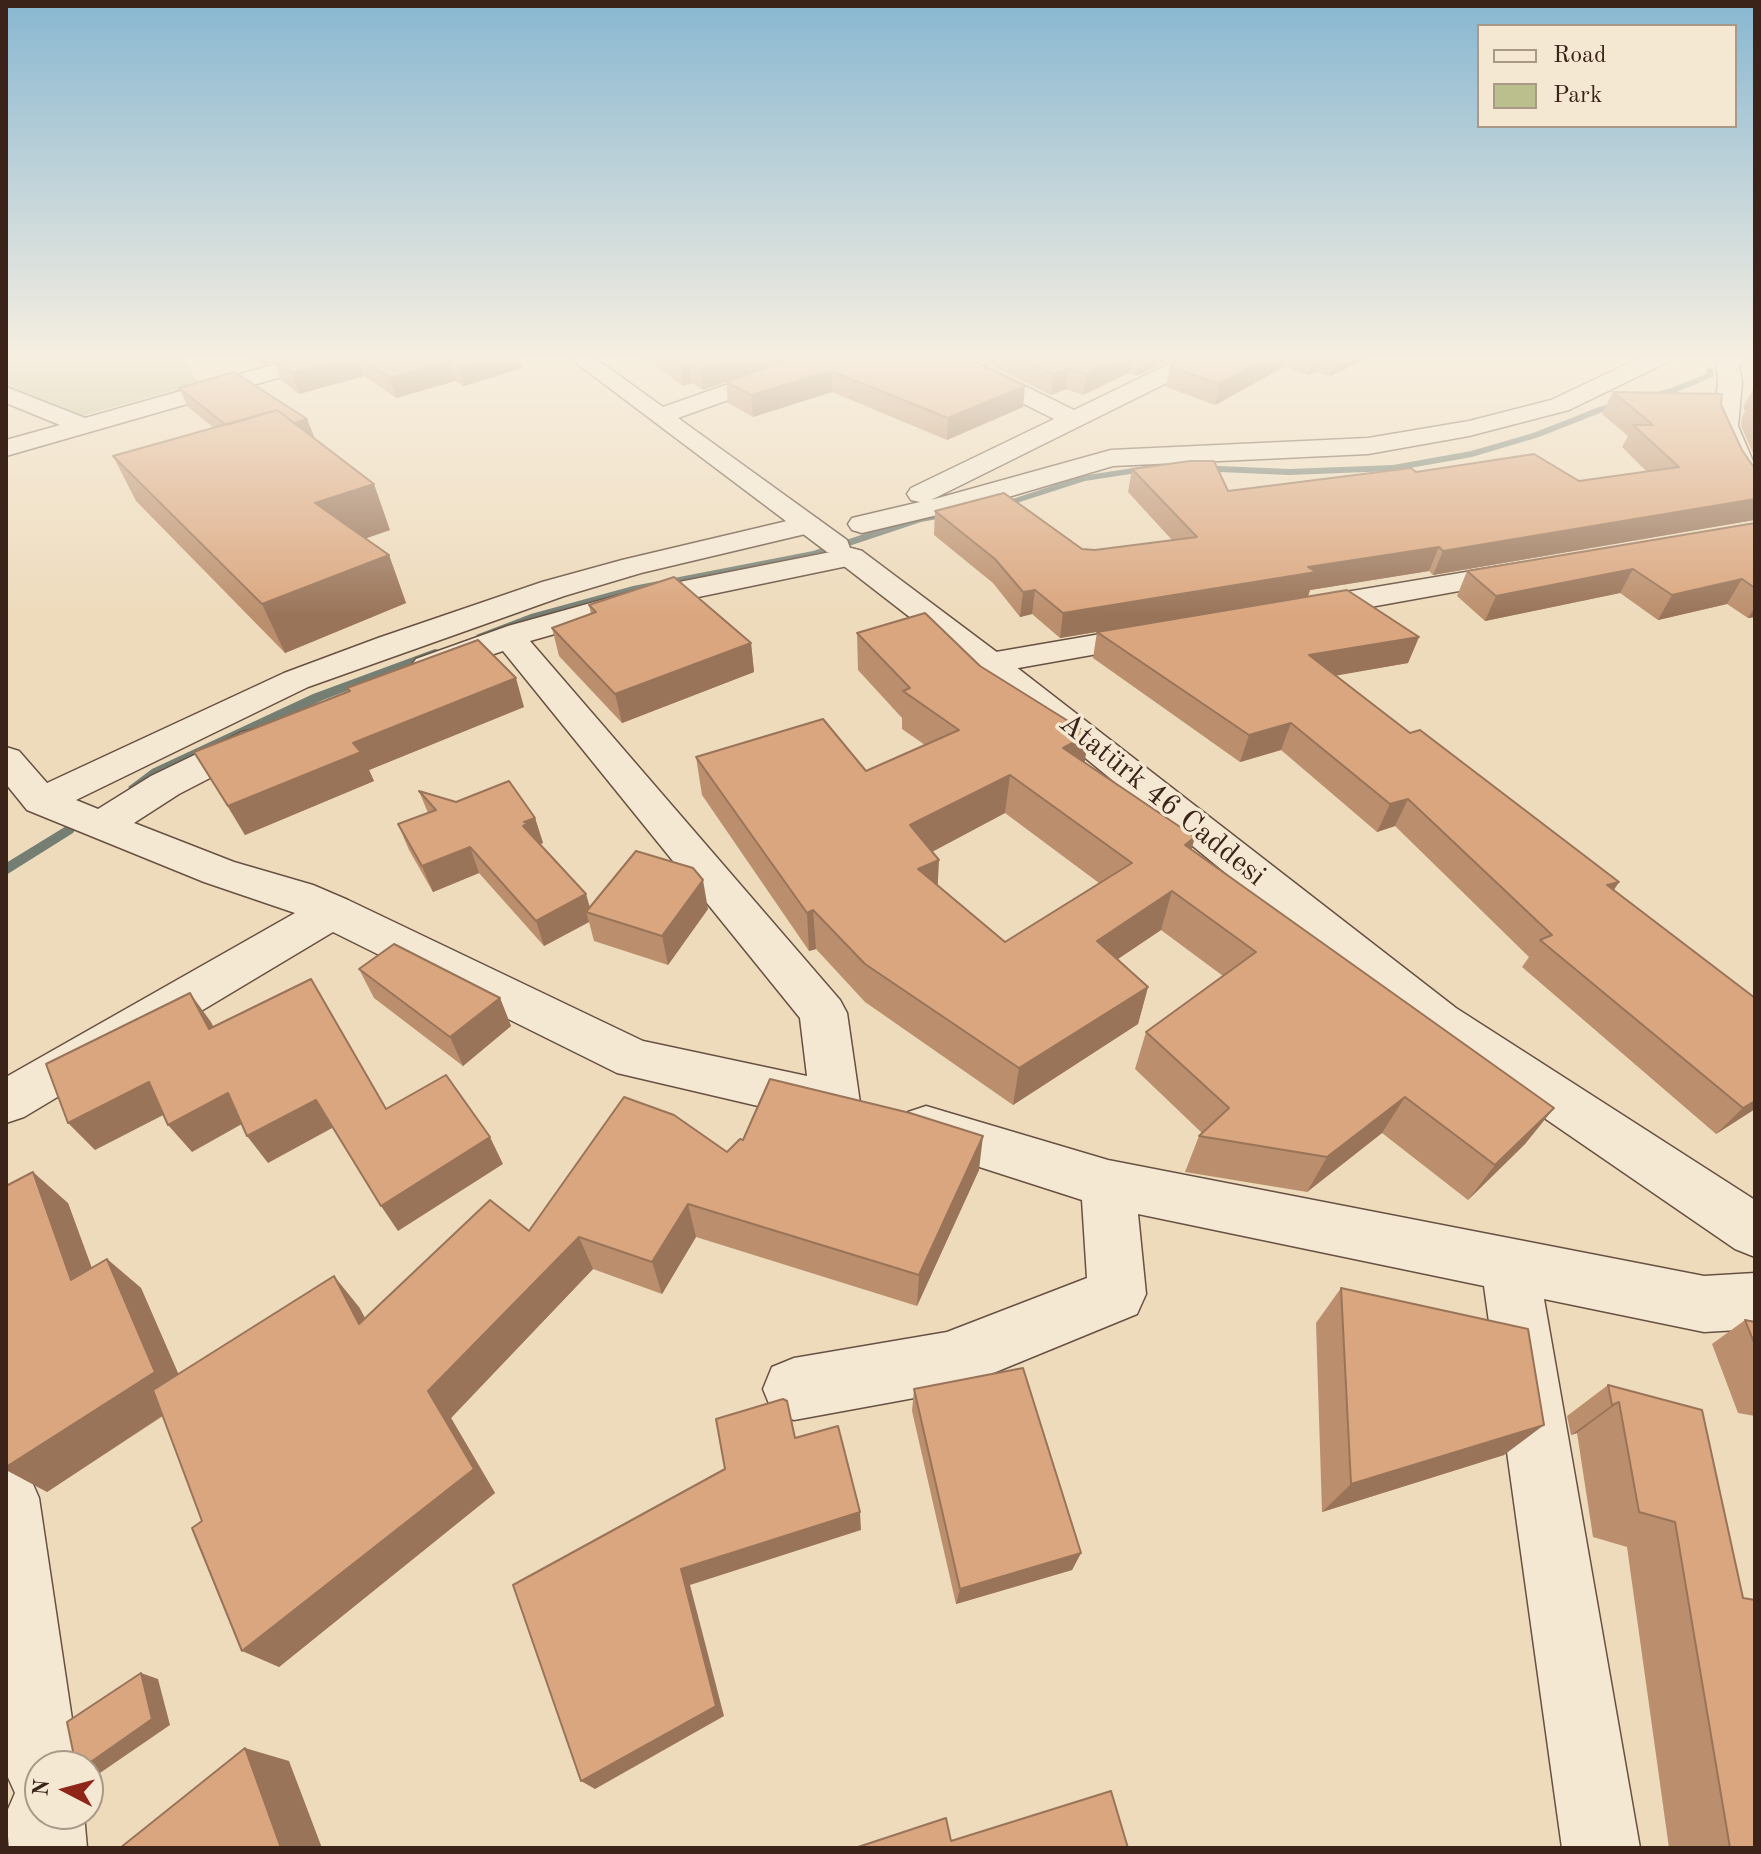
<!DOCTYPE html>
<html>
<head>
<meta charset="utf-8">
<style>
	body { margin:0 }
	#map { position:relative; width:1761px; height:1854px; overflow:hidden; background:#eedbbc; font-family:"Old Standard TT",serif }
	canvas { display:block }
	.frame { position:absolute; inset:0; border:8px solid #3c231a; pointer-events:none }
	.legend { position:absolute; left:1477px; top:24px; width:260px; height:104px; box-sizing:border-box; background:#f4e8d3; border:2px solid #aa9989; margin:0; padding:10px 14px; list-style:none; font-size:24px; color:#3c231a }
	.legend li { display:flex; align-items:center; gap:16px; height:40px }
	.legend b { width:40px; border:2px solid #aa9989 }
	.north { position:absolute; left:24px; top:1750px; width:80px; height:80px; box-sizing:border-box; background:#f4e8d3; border:2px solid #aa9989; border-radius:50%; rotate:276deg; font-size:22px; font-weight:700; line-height:32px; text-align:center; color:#3c231a }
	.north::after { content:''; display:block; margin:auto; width:28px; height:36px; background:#8f2418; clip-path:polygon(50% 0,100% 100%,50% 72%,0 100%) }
</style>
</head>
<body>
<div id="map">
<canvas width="1761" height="1854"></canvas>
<div class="frame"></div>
<ul class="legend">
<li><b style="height:10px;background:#f4e8d3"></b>Road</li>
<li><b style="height:22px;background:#bbbf8e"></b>Park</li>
</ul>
<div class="north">N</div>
</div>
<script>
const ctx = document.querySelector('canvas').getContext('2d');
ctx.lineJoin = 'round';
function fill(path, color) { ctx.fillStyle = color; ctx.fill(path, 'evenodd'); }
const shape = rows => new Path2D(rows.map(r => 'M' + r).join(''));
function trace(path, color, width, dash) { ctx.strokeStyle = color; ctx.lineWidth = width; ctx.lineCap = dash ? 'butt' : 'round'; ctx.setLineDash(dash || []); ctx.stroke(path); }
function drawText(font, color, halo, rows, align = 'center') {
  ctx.font = font + ' "Old Standard TT",serif'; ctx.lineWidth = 7; ctx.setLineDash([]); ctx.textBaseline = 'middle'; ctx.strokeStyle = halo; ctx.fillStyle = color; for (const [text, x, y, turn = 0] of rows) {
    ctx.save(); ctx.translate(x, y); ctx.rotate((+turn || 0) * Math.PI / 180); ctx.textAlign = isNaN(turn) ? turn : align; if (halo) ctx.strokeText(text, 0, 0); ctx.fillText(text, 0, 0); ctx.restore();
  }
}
fill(shape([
	[6,356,181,356,199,383,78,417,6,385]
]), '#bbbf8e');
fill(shape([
	[1707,367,1714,369,1713,377,1677,392,1605,411,1539,437,1472,457,1393,471,1289,475,1196,471,1191,468,1196,465,1289,469,1393,465,1471,451,1533,433,1599,407,1671,388,1706,374,1707,367],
	[1153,465,1158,468,1156,470,1085,481,1001,508,992,506,1081,476,1153,465],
	[955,510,959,511,959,515,921,522,819,556,638,591,539,618,486,638,482,639,476,635,531,614,633,586,813,551,915,517,955,510],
	[435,649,439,650,439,656,323,700,162,775,140,790,135,792,128,787,152,769,313,694,435,649],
	[68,825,73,827,75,830,73,833,6,875,6,863,68,825]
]), '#747e73');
const minor = shape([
	[304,356,340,356,337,361,6,456,6,440,60,425,6,403,6,387,85,418,304,356],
	[935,356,964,356,1074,410,1185,356,1214,356,1211,361,931,500,1111,450,1368,438,1469,421,1551,400,1644,356,1673,356,1670,361,1569,410,1469,436,1368,454,1113,466,988,503,862,533,852,530,848,524,852,518,920,502,911,500,907,494,911,488,1054,419,938,361,935,356],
	[1724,356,1747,356,1739,366,1742,383,1738,426,1755,466,1755,494,1745,492,1731,471,1712,426,1718,383,1717,366,1724,356],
	[808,516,818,519,822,525,818,531,641,573,564,596,308,687,76,800,98,809,151,776,242,732,255,729,268,732,273,740,268,748,179,794,134,823,234,862,313,885,348,900,643,1041,807,1076,800,1018,503,651,428,676,416,673,411,666,416,659,508,626,634,591,851,548,862,551,866,557,862,563,650,607,530,641,840,1000,847,1013,860,1103,853,1118,835,1124,617,1073,333,932,24,1117,6,1123,6,1077,295,913,204,882,27,810,6,784,6,747,19,751,47,783,284,673,378,638,542,582,622,560,808,516],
	[1520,563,1531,566,1535,572,1531,578,1304,619,1293,616,1288,609,1293,602,1304,599,1520,563],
	[1153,625,1165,628,1169,635,1165,642,990,673,978,670,973,663,978,656,990,653,1153,625],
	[926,1106,1108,1160,1704,1276,1755,1273,1755,1329,1704,1332,1544,1299,1640,1848,1562,1848,1484,1286,1138,1214,1146,1294,1137,1314,947,1392,794,1420,772,1411,763,1389,772,1367,794,1358,947,1332,1087,1278,1082,1200,908,1144,900,1128,908,1112,926,1106],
	[6,1465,29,1475,39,1498,79,1766,40,1766,40,1814,84,1814,87,1848,9,1848,6,1814,15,1793,6,1773,6,1465]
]);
const tertiary = shape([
	[567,356,592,356,663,407,808,356,840,356,837,361,678,418,847,540,850,548,862,551,1002,656,1456,1008,1755,1200,1755,1257,1735,1249,1422,1034,978,670,840,563,838,555,827,552,567,356]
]);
trace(minor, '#685142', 3);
trace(tertiary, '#685142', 3);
fill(minor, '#f4e8d3');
fill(tertiary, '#f4e8d3');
fill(shape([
	[248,356,519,356,522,368,464,386,455,381,396,398,364,376,299,394,281,380,274,361,261,365],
	[643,356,799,356,703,390,692,383,683,386],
	[801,356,1023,407,947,440,832,392,753,417,728,403,726,382],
	[971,356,1178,356,1137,376,1129,373,1083,395,1066,389,1051,395],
	[1190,356,1373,356,1330,376,1316,372,1308,375,1284,367,1215,405,1166,387,1170,366],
	[1755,386,1755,458,1741,426,1742,417,1745,411,1743,407],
	[179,388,307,419,315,439,390,530,365,538,389,555,406,603,285,653,136,501,113,456,214,428,188,407],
	[1613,392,1721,405,1742,450,1755,469,1755,520,1433,575,1429,571,1310,590,1308,596,1419,637,1408,663,1336,675,1410,733,1619,882,1614,890,1755,998,1755,1109,1716,1134,1522,967,1529,957,1395,826,1377,832,1281,750,1240,762,1093,658,1097,632,1060,638,1032,614,1020,617,993,583,934,535,935,511,1082,549,1095,550,1172,540,1128,492,1132,469,1228,491,1416,472,1579,481,1647,472,1622,447,1628,436,1602,414],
	[1755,523,1755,617,1748,618,1727,604,1658,620,1620,593,1485,621,1457,596,1467,571],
	[589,605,751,643,754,672,622,723,559,656,552,628,591,614],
	[857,633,980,666,1089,734,1084,763,1195,837,1191,849,1554,1108,1525,1144,1468,1200,1382,1133,1307,1192,1185,1172,1199,1136,1202,1133,1135,1069,1146,1032,1223,976,1161,930,1118,959,1148,987,1138,1024,1013,1105,865,1002,816,949,809,951,702,795,696,757,866,771,925,745,902,729,902,718,858,670],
	[1005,813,1099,883,1005,942,938,886,932,852],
	[347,688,524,707,369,770,374,781,245,835,194,752,349,692],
	[419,791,456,802,535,818,543,843,540,844,590,908,708,909,668,965,594,941,589,922,544,946,479,873,433,892,409,850,398,824,428,813],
	[359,969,500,998,511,1026,463,1066,374,998],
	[727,1152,979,1170,917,1306,696,1237,662,1294,593,1269,451,1418,495,1493,279,1667,202,1521,163,1416,47,1492,68,1203,91,1268,107,1259,141,1288,178,1374,359,1307,365,1318,529,1231],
	[1341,1288,1504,1455,1322,1512,1316,1323],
	[1745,1320,1755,1322,1755,1416,1738,1413,1712,1344],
	[1608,1385,1702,1410,1755,1848,1669,1848,1627,1547,1593,1537,1577,1433,1571,1435,1567,1416],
	[914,1389,1081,1553,1072,1570,956,1604,912,1411]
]), '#bb8f6d');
fill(shape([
	[257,356,293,356,261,365],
	[357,356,364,376,299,394,292,373],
	[492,356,519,356,522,368,464,386,459,366],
	[738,356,799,356,703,390,701,369],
	[1125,356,1132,356,1129,373,1083,395,1086,374],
	[1140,356,1178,356,1137,376],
	[1271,356,1286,356,1284,367,1215,405,1219,384],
	[1313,356,1320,356,1316,372,1308,375],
	[1336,356,1373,356,1330,376],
	[450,361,455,381,396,398,390,378],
	[690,363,692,383,683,386,681,365],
	[1068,368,1066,389,1051,395,1053,374],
	[831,371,832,392,753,417,751,395],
	[1025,386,1023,407,947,440,948,418],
	[307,419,315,439,243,438],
	[374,484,390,530,333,550,315,503],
	[1755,499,1754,520,1433,575,1443,551],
	[1439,547,1429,571,1310,590,1308,596,1060,638,1063,613,1308,567],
	[389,555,406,603,285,653,262,604],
	[1633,569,1620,593,1485,621,1496,596],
	[1742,579,1727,604,1658,620,1672,595],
	[1035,590,1032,614,1020,617,1023,592],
	[1755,607,1755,617,1748,618],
	[1419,637,1408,663,1300,682,1309,655],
	[751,643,754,672,622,723,615,694],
	[516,678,524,707,369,770,374,781,245,835,228,806,353,743],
	[1291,723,1281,750,1240,762,1249,735],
	[1089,734,1083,773,1063,748],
	[1010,775,1005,813,909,864,910,825],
	[1408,799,1395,826,1377,832,1390,804],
	[535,818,543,843,536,846,523,826,524,822],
	[1195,837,1184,876,1185,845],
	[470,847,479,873,433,892,422,866],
	[939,860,937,899,918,869],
	[703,880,708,909,668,965,662,936],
	[1619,882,1600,910,1607,885],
	[1172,891,1161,930,1088,979,1097,941],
	[586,894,592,914,586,912,589,922,544,946,536,921],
	[813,910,816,949,809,951,807,913],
	[1148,987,1138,1024,1013,1105,1019,1068],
	[190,993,211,1022,229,1058,209,1029],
	[500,998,511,1026,463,1066,450,1037],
	[149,1082,173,1110,95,1150,68,1123],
	[228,1093,249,1120,192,1152,168,1125],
	[1405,1097,1382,1133,1307,1192,1327,1157],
	[316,1100,334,1127,268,1163,247,1136],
	[1755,1101,1755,1109,1716,1134,1743,1108],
	[1554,1108,1525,1144,1468,1200,1495,1165],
	[983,1136,979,1170,917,1306,919,1275],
	[490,1137,503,1164,398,1231,381,1206],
	[33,1172,68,1203,107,1309,71,1280],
	[688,1204,696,1237,662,1294,652,1262],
	[579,1237,593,1269,451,1418,495,1493,279,1667,242,1651,428,1391],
	[107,1259,141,1288,189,1398,47,1492,6,1470,6,1467],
	[334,1276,359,1307,384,1353,359,1324],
	[1619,1402,1577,1433,1571,1435,1612,1405],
	[1544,1425,1504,1455,1322,1512,1351,1484],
	[860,1512,861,1530,690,1585,724,1716,595,1789,581,1781,681,1569],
	[1081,1553,1072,1570,956,1604,960,1589],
	[141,1673,158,1679,170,1725,97,1775,88,1773,88,1766,85,1766],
	[245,1748,289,1761,322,1848,281,1848]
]), '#997459');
const building = shape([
	[289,356,492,356,459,366,450,361,390,378,357,356,292,373,273,360,289,356],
	[668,356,738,356,701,369,690,363,681,365,668,356],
	[801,356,964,356,1025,386,948,418,831,371,751,395,726,382,801,356],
	[1015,356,1125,356,1086,374,1068,368,1053,374,1015,356],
	[1190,356,1271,356,1219,384,1170,366,1190,356],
	[234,372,307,419,294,423,277,410,226,425,179,388,234,372],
	[1613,392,1722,394,1721,405,1742,450,1755,469,1755,499,1443,551,1439,547,1308,567,1316,572,1063,613,1035,590,1023,592,995,559,935,511,1004,493,1082,549,1095,550,1197,537,1132,469,1190,461,1214,461,1228,491,1411,468,1416,472,1534,454,1579,481,1679,467,1633,425,1653,425,1613,392],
	[277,410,374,484,315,503,389,555,262,604,113,456,277,410],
	[1755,523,1755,588,1742,579,1672,595,1633,569,1496,596,1467,571,1755,523],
	[674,577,751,643,615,694,552,628,596,612,589,605,674,577],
	[1347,590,1419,637,1309,655,1410,733,1420,730,1619,882,1607,885,1755,998,1755,1101,1743,1108,1540,940,1552,935,1408,799,1390,804,1291,723,1249,735,1097,632,1347,590],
	[925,613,980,666,1089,734,1063,748,1195,837,1185,845,1554,1108,1495,1165,1405,1097,1327,1157,1199,1136,1229,1108,1146,1032,1256,952,1172,891,1097,941,1148,987,1019,1068,865,964,813,910,807,913,696,757,823,719,866,771,959,730,903,691,910,688,857,633,925,613],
	[1010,775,1132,863,1005,942,918,869,939,860,910,825,1010,775],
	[478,640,516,678,353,743,361,752,228,806,194,752,350,691,347,688,478,640],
	[509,781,535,818,524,822,529,823,523,826,586,894,536,921,470,847,422,866,398,824,436,810,419,791,456,802,509,781],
	[636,851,693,868,703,880,662,936,586,912,636,851],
	[394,944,500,998,450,1037,359,969,394,944],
	[311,979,386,1109,446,1075,490,1137,381,1206,316,1100,247,1136,228,1093,168,1125,149,1082,68,1123,46,1064,190,993,209,1029,311,979],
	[770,1079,910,1113,983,1136,919,1275,688,1204,652,1262,579,1237,428,1391,474,1469,242,1651,192,1528,202,1521,153,1390,334,1276,359,1324,490,1200,529,1231,624,1097,674,1115,727,1152,740,1139,743,1140,770,1079],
	[33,1172,71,1280,107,1259,155,1372,6,1467,6,1186,33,1172],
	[1341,1288,1528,1329,1544,1425,1351,1484,1341,1288],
	[1745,1320,1755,1322,1755,1345,1745,1320],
	[1023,1368,1081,1553,960,1589,914,1389,1023,1368],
	[1608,1385,1702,1410,1743,1598,1755,1600,1755,1848,1730,1848,1675,1522,1639,1512,1619,1402,1612,1405,1608,1385],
	[783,1399,787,1401,795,1438,838,1426,860,1512,681,1569,716,1706,581,1781,513,1585,725,1469,716,1419,783,1399],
	[141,1673,152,1719,85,1766,76,1766,67,1722,141,1673],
	[245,1748,281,1848,120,1848,245,1748],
	[1111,1791,1128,1848,855,1848,946,1818,951,1841,1111,1791]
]);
fill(building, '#daa67f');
trace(building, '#997459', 2);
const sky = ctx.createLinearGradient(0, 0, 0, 616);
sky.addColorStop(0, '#88b7d1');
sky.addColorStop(0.58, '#f7efe1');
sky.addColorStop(1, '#f7efe100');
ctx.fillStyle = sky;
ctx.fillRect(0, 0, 1761, 616);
drawText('30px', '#3c231a', '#f4e8d3', [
	["Atatürk 46 Caddesi",1162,800,39]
]);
</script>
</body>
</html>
